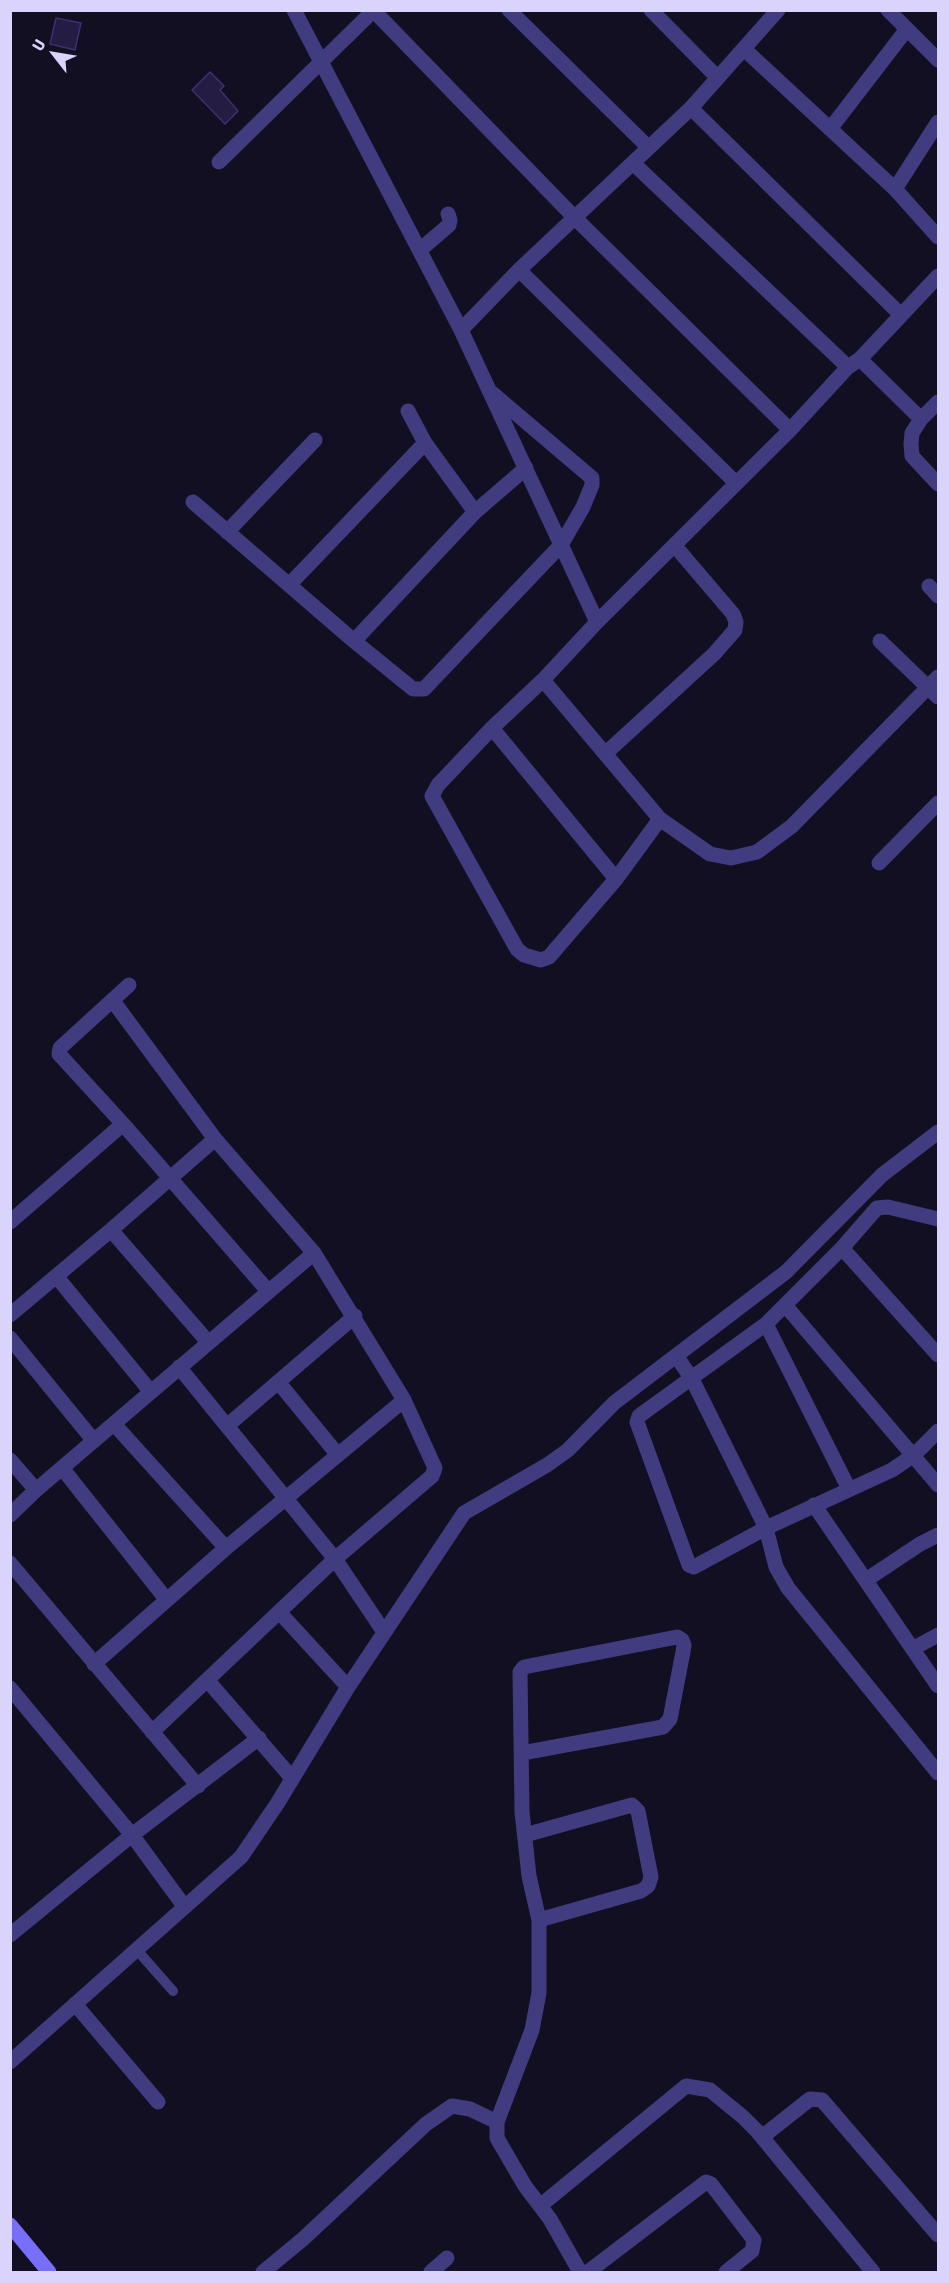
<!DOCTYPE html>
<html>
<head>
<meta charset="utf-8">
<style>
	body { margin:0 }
	#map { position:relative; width:949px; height:2283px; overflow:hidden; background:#130f23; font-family:"Asap Condensed",sans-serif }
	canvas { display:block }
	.frame { position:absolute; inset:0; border:12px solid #dad4fd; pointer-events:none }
	.north { position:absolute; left:24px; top:24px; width:60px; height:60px; -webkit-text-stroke:4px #130f23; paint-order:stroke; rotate:301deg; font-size:16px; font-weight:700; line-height:24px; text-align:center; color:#dad4fd }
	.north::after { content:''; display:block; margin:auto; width:21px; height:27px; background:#dad4fd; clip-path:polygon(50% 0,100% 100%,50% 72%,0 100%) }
</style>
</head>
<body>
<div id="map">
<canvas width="949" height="2283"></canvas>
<div class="frame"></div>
<div class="north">U</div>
</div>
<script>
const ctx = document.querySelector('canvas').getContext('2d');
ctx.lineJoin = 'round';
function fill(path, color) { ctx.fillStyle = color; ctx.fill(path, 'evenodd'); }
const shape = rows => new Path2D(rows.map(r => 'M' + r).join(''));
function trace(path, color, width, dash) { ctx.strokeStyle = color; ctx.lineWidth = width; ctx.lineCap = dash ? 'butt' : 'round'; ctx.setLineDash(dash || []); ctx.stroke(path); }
const building = shape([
	[56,18,81,23,75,50,50,44,56,18],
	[210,72,224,86,220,90,238,111,225,124,192,90,210,72]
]);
fill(building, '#251c44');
trace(building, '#3e2f6e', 1.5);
trace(shape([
	[136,1949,173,1991]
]), '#413c80', 10);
trace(shape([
	[294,10,461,330,597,622],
	[509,10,648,147],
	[651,10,717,77],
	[888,10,938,60],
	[374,11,575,218,790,430],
	[744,49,895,189,938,237],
	[691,108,901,315],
	[830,129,907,29],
	[219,162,374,10],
	[633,163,848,367],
	[895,189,938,122],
	[420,250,449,225,450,220,448,214],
	[519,270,736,483],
	[461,330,519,270,691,108,778,10],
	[860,359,921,419],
	[938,402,921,419,912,433,911,444,912,456,938,484],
	[408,411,425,443,475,512],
	[193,502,354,641,475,512,526,468],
	[227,532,315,440],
	[289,585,425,443],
	[929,586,938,596],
	[354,641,413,689,424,689,561,545,583,507,592,485,592,478,492,393],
	[880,641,938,697],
	[543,680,660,819,710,854,731,858,757,852,792,826,938,677],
	[492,728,616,879],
	[606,753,714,654,735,630,736,622,733,614,675,546],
	[660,819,616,879,549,957,541,960,524,955,517,949,432,796,438,785,492,728,543,680,597,622,790,430,848,367,860,359,938,276],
	[879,863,938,803],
	[129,985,60,1048,59,1054,123,1124,268,1291],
	[113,1001,215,1139,314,1253,404,1400,435,1468,432,1476,335,1559,152,1732],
	[938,1219,888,1207,877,1208,842,1248,766,1324,639,1416,637,1422,689,1565,694,1567,766,1528,892,1470,914,1455,938,1431],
	[10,1222,123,1124],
	[111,1230,208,1342],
	[842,1248,938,1355],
	[56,1276,151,1392],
	[785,1305,938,1485],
	[10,1315,111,1230,215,1139],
	[766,1324,849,1489],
	[10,1338,94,1441],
	[677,1357,692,1379,766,1528,776,1567,788,1588,938,1773],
	[179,1367,335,1559,384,1632],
	[279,1383,338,1455],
	[114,1424,226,1548],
	[228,1425,355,1316],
	[10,1460,36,1490],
	[62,1468,166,1599],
	[814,1505,938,1686],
	[10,1515,36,1490,314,1253],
	[10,1563,198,1786],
	[866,1580,920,1544,938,1535],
	[280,1613,348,1687],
	[914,1648,938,1635],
	[94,1664,226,1548,404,1400],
	[208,1681,292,1778],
	[10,1688,132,1835,184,1906],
	[525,1835,632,1805,638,1811,651,1877,648,1886,641,1891,539,1920],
	[10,1935,132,1835,259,1738],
	[75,2004,158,2102],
	[10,2062,241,1857,277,1804,348,1687,464,1513,547,1465,568,1450,614,1403,786,1272,882,1175,938,1132],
	[497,2122,532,2030,539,1993,539,1920,529,1876,522,1812,520,1672,524,1667,677,1637,682,1640,684,1645,683,1652,670,1719,663,1727,522,1753],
	[762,2137,810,2099,822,2100,938,2235],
	[540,2206,686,2086,710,2090,743,2117,757,2131,873,2272],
	[263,2272,303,2239,426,2124,452,2106,470,2109,497,2122,497,2138,525,2186,550,2219,580,2272],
	[431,2272,447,2258],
	[588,2272,706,2182,711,2184,754,2240,752,2251,726,2272]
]), '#413c80', 15);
trace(shape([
	[10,2225,49,2272]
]), '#776ff9', 15);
</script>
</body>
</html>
